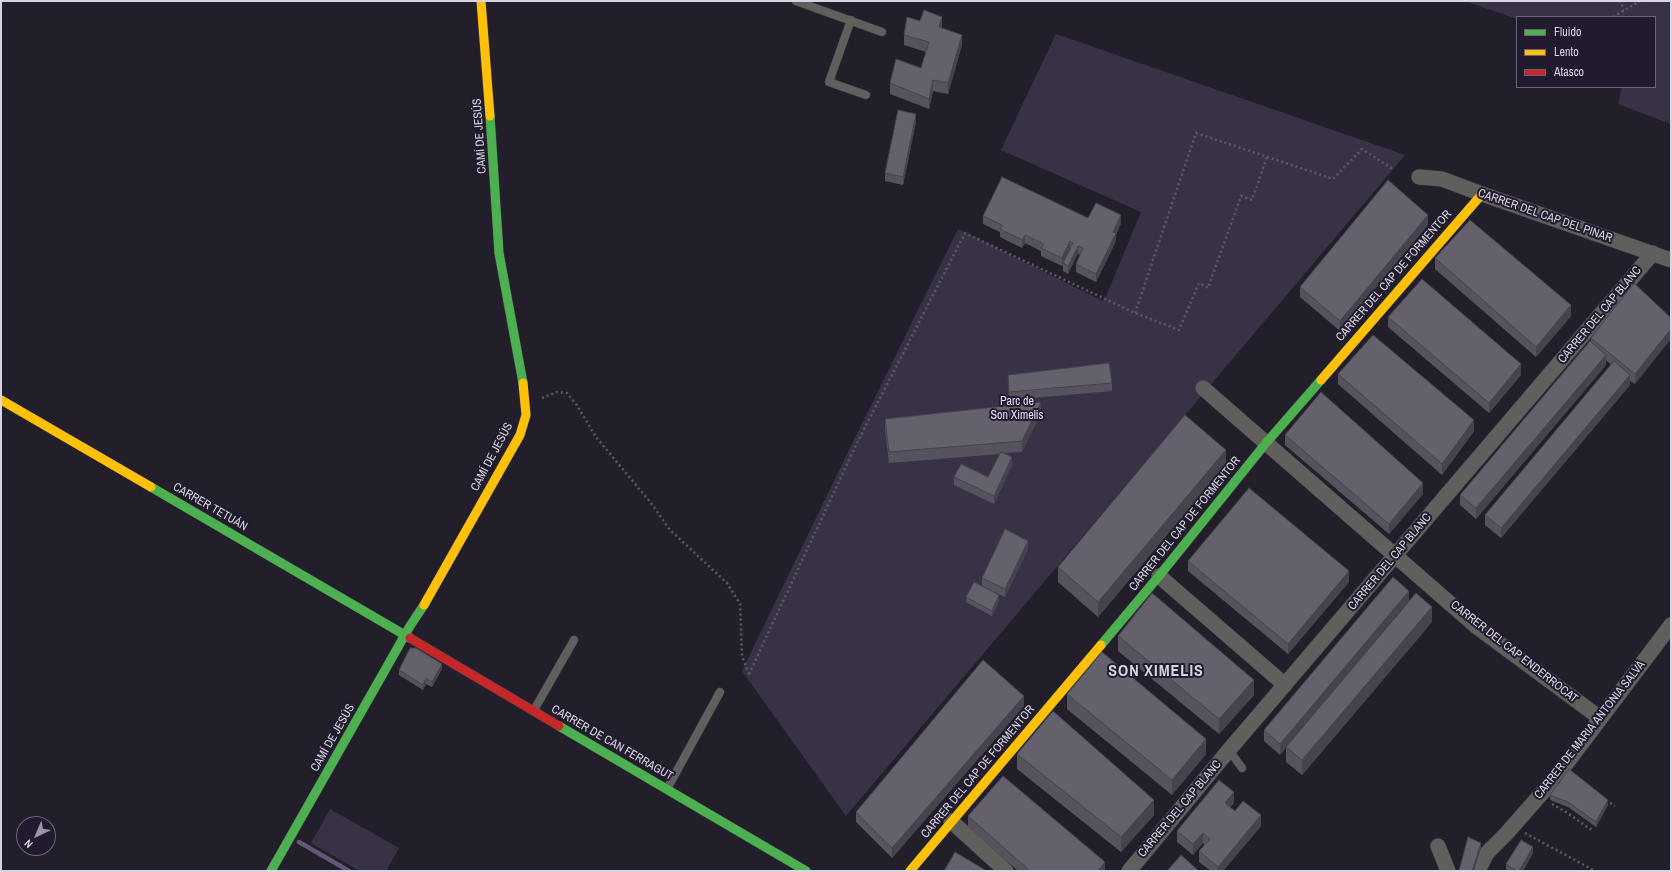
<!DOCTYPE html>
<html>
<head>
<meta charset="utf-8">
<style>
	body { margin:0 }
	#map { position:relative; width:1672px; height:872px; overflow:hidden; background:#231f2a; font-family:"Archivo Narrow",sans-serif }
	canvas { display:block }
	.frame { position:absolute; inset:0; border:2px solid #d8d4e1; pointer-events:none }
	.legend { position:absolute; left:1516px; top:16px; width:140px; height:72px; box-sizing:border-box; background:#221b2e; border:1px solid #6b6576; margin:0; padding:5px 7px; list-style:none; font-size:12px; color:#d8d4e1 }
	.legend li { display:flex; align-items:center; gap:8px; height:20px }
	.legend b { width:20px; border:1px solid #6b6576 }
	.north { position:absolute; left:16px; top:816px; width:40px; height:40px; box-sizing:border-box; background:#221b2e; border:1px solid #6b6576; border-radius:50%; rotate:224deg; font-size:11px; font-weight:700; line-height:16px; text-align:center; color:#d8d4e1 }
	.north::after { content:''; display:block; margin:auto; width:14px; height:18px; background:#9995a1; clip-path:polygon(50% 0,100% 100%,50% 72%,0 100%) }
</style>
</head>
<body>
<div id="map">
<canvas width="1672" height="872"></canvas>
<div class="frame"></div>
<ul class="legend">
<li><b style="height:5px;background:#4caf50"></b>Fluido</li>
<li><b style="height:5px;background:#ffc107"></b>Lento</li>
<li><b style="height:5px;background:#c62828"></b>Atasco</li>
</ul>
<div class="north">N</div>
</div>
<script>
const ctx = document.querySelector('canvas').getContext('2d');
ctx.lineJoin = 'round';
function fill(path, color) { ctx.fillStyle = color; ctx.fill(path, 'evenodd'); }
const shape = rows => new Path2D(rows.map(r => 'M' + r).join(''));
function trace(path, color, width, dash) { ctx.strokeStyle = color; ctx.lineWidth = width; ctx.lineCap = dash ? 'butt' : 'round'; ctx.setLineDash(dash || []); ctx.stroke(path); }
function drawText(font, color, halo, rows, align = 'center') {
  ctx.font = font + ' "Archivo Narrow",sans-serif'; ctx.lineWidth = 4; ctx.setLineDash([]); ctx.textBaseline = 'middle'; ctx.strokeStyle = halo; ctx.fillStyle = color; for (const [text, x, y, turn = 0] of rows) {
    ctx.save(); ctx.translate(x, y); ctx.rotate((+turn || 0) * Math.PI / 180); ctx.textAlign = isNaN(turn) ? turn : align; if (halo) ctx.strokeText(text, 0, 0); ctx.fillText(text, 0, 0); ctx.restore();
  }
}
fill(shape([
	[1465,1,1671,1,1671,124,1618,104,1622,87,1655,87,1655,17,1517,17,1517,19],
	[1056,34,1405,155,846,816,742,671,845,458,958,229,1103,301,1107,294,1141,212,1001,150],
	[330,809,399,848,386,871,360,871,311,843]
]), '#393247');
trace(shape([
	[299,842,349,871]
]), '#635777', 4.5);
const lane = shape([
	[796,1,882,32],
	[851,20,829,82,866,95],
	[534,710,574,640],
	[1229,750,1242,768],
	[667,789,720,692]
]);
const street = shape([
	[1419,177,1442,179,1482,194,1671,260],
	[1203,388,1477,627,1600,718],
	[1159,576,1285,685],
	[951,821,1006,871],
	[1438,846,1448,871],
	[1129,871,1229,750,1653,253],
	[1478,871,1487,853,1506,834,1557,776,1671,625]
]);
const fast = shape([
	[490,116,499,253,523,383],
	[151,487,410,638],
	[1101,645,1159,576,1266,443,1321,380],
	[559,726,806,871],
	[271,871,410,626,424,605]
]);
const slow = shape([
	[481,1,490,116],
	[1321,380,1482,194],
	[1,400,151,487],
	[424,605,520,435,526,415,523,383],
	[910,871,1101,645]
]);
const jam = shape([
	[410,638,559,726]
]);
trace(lane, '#3d3943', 9);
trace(street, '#3d3943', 16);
trace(fast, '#3d3943', 10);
trace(slow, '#3d3943', 10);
trace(jam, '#3d3943', 10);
trace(shape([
	[1619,1,1622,3,1623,11],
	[1613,17,1640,1],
	[1135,313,1196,133,1333,179,1362,149,1393,169],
	[542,398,557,392,567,393,576,404,596,437,651,503,670,530,727,583,740,604,742,656,749,674],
	[749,674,857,443,965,233,1135,313,1179,330,1199,283,1208,288,1241,196,1252,200,1267,157],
	[1606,800,1615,806],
	[1552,804,1566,812,1593,831],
	[1525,833,1595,871]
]), '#5e5b5e', 2.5, [2, 3]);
trace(lane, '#615f5e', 8);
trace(street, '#615f5e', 15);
trace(fast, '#4caf50', 9);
trace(slow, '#ffc107', 9);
trace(jam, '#c62828', 9);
fill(shape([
	[920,21,942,27,941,28,962,45,948,94,933,91,929,109,890,94,890,83,921,68,926,52,904,45,904,35],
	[916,122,903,185,885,181,885,173],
	[983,216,1088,218,1121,223,1116,235,1116,241,1096,282,1076,272,1076,264,1080,255,1078,253,1068,274,1063,271,1063,263,1070,249,1062,266,1041,256,1041,251,1025,243,1022,248,1000,237,1000,232,983,224],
	[1428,225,1340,331,1300,297,1300,287],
	[1435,258,1571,316,1536,357,1435,269],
	[1388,317,1521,375,1489,413,1388,327],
	[1671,318,1635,384,1630,381,1630,385,1501,538,1485,525,1485,515,1611,365,1606,360,1606,365,1476,519,1460,505,1460,495,1591,343,1591,338],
	[1338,374,1474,431,1442,475,1338,384],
	[1008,375,1112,383,1112,391,1009,400],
	[1041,413,1022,452,1004,453,1012,465,994,504,954,485,954,477,988,477,1000,454,889,463,885,429,885,419],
	[1285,435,1423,494,1389,534,1285,445],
	[1226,465,1098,617,1058,582,1058,567],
	[1028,549,1005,597,982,586,982,578],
	[1188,561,1349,582,1288,654,1188,571],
	[1409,591,1280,755,1264,741,1264,730],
	[966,597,999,601,992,616,966,602],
	[1432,622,1302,775,1286,762,1286,747],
	[1118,636,1254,695,1219,734,1118,651],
	[442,669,432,687,426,684,423,690,399,675,399,670],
	[1067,694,1206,754,1172,795,1067,709],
	[1024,706,892,858,856,822,856,812],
	[1017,754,1154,815,1121,852,1017,769],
	[1550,795,1608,805,1596,827,1568,807,1550,800],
	[1234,803,1230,807,1235,811,1261,826,1223,871,1211,871,1199,862,1199,851,1205,845,1203,843,1193,855,1177,842,1177,831],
	[968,816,1105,871,1018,871,968,827],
	[1533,853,1523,871,1509,871,1506,869,1506,864]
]), '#56535d');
fill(shape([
	[942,17,942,27,939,38,939,27],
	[962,35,962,45,948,94,948,83],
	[933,80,933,91,929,109,929,99],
	[916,114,916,122,903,185,903,177],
	[1121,215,1121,223,1116,235,1116,241,1096,282,1096,274,1113,232],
	[1428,215,1428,225,1340,331,1340,321],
	[1025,235,1025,243,1022,248,1022,240],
	[1070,241,1070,249,1062,266,1062,258],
	[1078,246,1078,253,1068,274,1068,266],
	[1571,305,1571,316,1536,357,1536,347],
	[1671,329,1671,339,1635,384,1635,374],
	[1606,355,1606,365,1476,519,1476,508],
	[1521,364,1521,375,1489,413,1489,403],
	[1630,375,1630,385,1501,538,1501,528],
	[1041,402,1041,413,1022,452,1022,441],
	[1474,420,1474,431,1442,475,1442,464],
	[1226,450,1226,465,1098,617,1098,602],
	[1012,457,1012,465,994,504,994,496],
	[1423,483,1423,494,1389,534,1389,524],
	[1028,541,1028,549,1005,597,1005,589],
	[1349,571,1349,582,1288,654,1288,644],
	[1409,591,1409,601,1280,755,1280,744],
	[999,595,999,601,992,616,992,611],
	[1432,607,1432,622,1302,775,1302,760],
	[442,664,442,669,432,687,432,682],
	[426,678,426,684,423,690,423,685],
	[1254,680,1254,695,1219,734,1219,719],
	[1024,696,1024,706,892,858,892,848],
	[1206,739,1206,754,1172,795,1172,780],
	[1234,792,1234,803,1225,813,1225,803],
	[1154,800,1154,815,1121,852,1121,837],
	[1608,800,1608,805,1596,827,1596,822],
	[1261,815,1261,826,1223,871,1218,871,1218,867],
	[1203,833,1203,843,1193,855,1193,844],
	[1481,843,1481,848,1474,871,1472,871],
	[1533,847,1533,853,1523,871,1519,871],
	[1105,862,1105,871,1098,871]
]), '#46434c');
const building = shape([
	[924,10,942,17,939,27,962,35,948,83,933,80,929,99,890,83,896,59,921,68,929,42,904,35,907,17,920,21,924,10],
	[898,110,916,114,903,177,885,173,898,110],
	[1002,177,1088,218,1096,203,1121,215,1113,232,1116,233,1096,274,1076,264,1083,248,1078,246,1068,266,1063,263,1073,243,1070,241,1062,258,1041,248,1044,244,1025,235,1022,240,1000,229,1002,225,983,216,1002,177],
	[1388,180,1428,215,1340,321,1300,287,1388,180],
	[1470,220,1571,305,1536,347,1435,258,1470,220],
	[1422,279,1521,364,1489,403,1388,317,1422,279],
	[1634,283,1671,318,1671,329,1635,374,1591,338,1634,283],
	[1373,335,1474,420,1442,464,1338,374,1373,335],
	[1590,341,1606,355,1476,508,1460,495,1590,341],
	[1614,361,1630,375,1501,528,1485,515,1614,361],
	[1109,363,1112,383,1009,392,1008,375,1109,363],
	[1321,392,1423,483,1389,524,1285,435,1321,392],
	[1041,402,1022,441,889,452,885,419,1041,402],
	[1185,415,1226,450,1098,602,1058,567,1185,415],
	[1001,452,1012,457,994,496,954,477,961,464,988,477,1001,452],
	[1249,488,1349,571,1288,644,1188,561,1249,488],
	[1005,529,1028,541,1005,589,982,578,1005,529],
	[1393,577,1409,591,1280,744,1264,730,1393,577],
	[974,582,999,595,992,611,966,597,974,582],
	[1152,593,1254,680,1219,719,1118,636,1152,593],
	[1416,593,1432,607,1302,760,1286,747,1416,593],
	[410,648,416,648,442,664,432,682,426,678,423,685,399,670,410,648],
	[1102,652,1206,739,1172,780,1067,694,1102,652],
	[983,660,1024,696,892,848,856,812,983,660],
	[1053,711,1154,800,1121,837,1017,754,1053,711],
	[1569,769,1608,800,1596,822,1568,802,1550,795,1569,769],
	[1003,776,1105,862,1098,871,1030,871,968,816,1003,776],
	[1219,780,1234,792,1225,803,1235,811,1243,801,1261,815,1218,867,1199,851,1210,839,1203,833,1193,844,1177,831,1219,780],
	[1468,837,1481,843,1472,871,1459,871,1468,837],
	[1521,840,1533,847,1519,871,1517,871,1506,864,1521,840],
	[955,852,987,871,944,871,955,852],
	[1181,855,1199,871,1167,871,1181,855]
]);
fill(building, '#64606c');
trace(building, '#46434c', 1);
drawText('12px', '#d8d4e1', '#221b2e', [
	["CAMÍ DE JESÚS",480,136,-94],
	["CARRER DEL CAP DEL PINAR",1545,216,19],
	["CARRER DEL CAP DE FORMENTOR",1394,276,-49],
	["CARRER DEL CAP BLANC",1600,315,-50],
	["CAMÍ DE JESÚS",492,457,-62],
	["CARRER TETUÁN",210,507,30],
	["CARRER DEL CAP DE FORMENTOR",1185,524,-51],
	["CARRER DEL CAP BLANC",1390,562,-50],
	["CARRER DEL CAP ENDERROCAT",1514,652,38],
	["CARRER DE MARIA ANTONIA SALVÀ",1590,730,-52],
	["CAMÍ DE JESÚS",333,738,-60],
	["CARRER DE CAN FERRAGUT",612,743,30],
	["CARRER DEL CAP DE FORMENTOR",978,772,-50],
	["CARRER DEL CAP BLANC",1180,809,-50]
]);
drawText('12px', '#e8daff', '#221b2e', [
	["Parc de",1017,402],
	["Son Ximelis",1017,416]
]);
ctx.letterSpacing = '1px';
drawText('bold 16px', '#d8d4e1', '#221b2e', [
	["SON XIMELIS",1156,672]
]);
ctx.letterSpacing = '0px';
</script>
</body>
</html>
